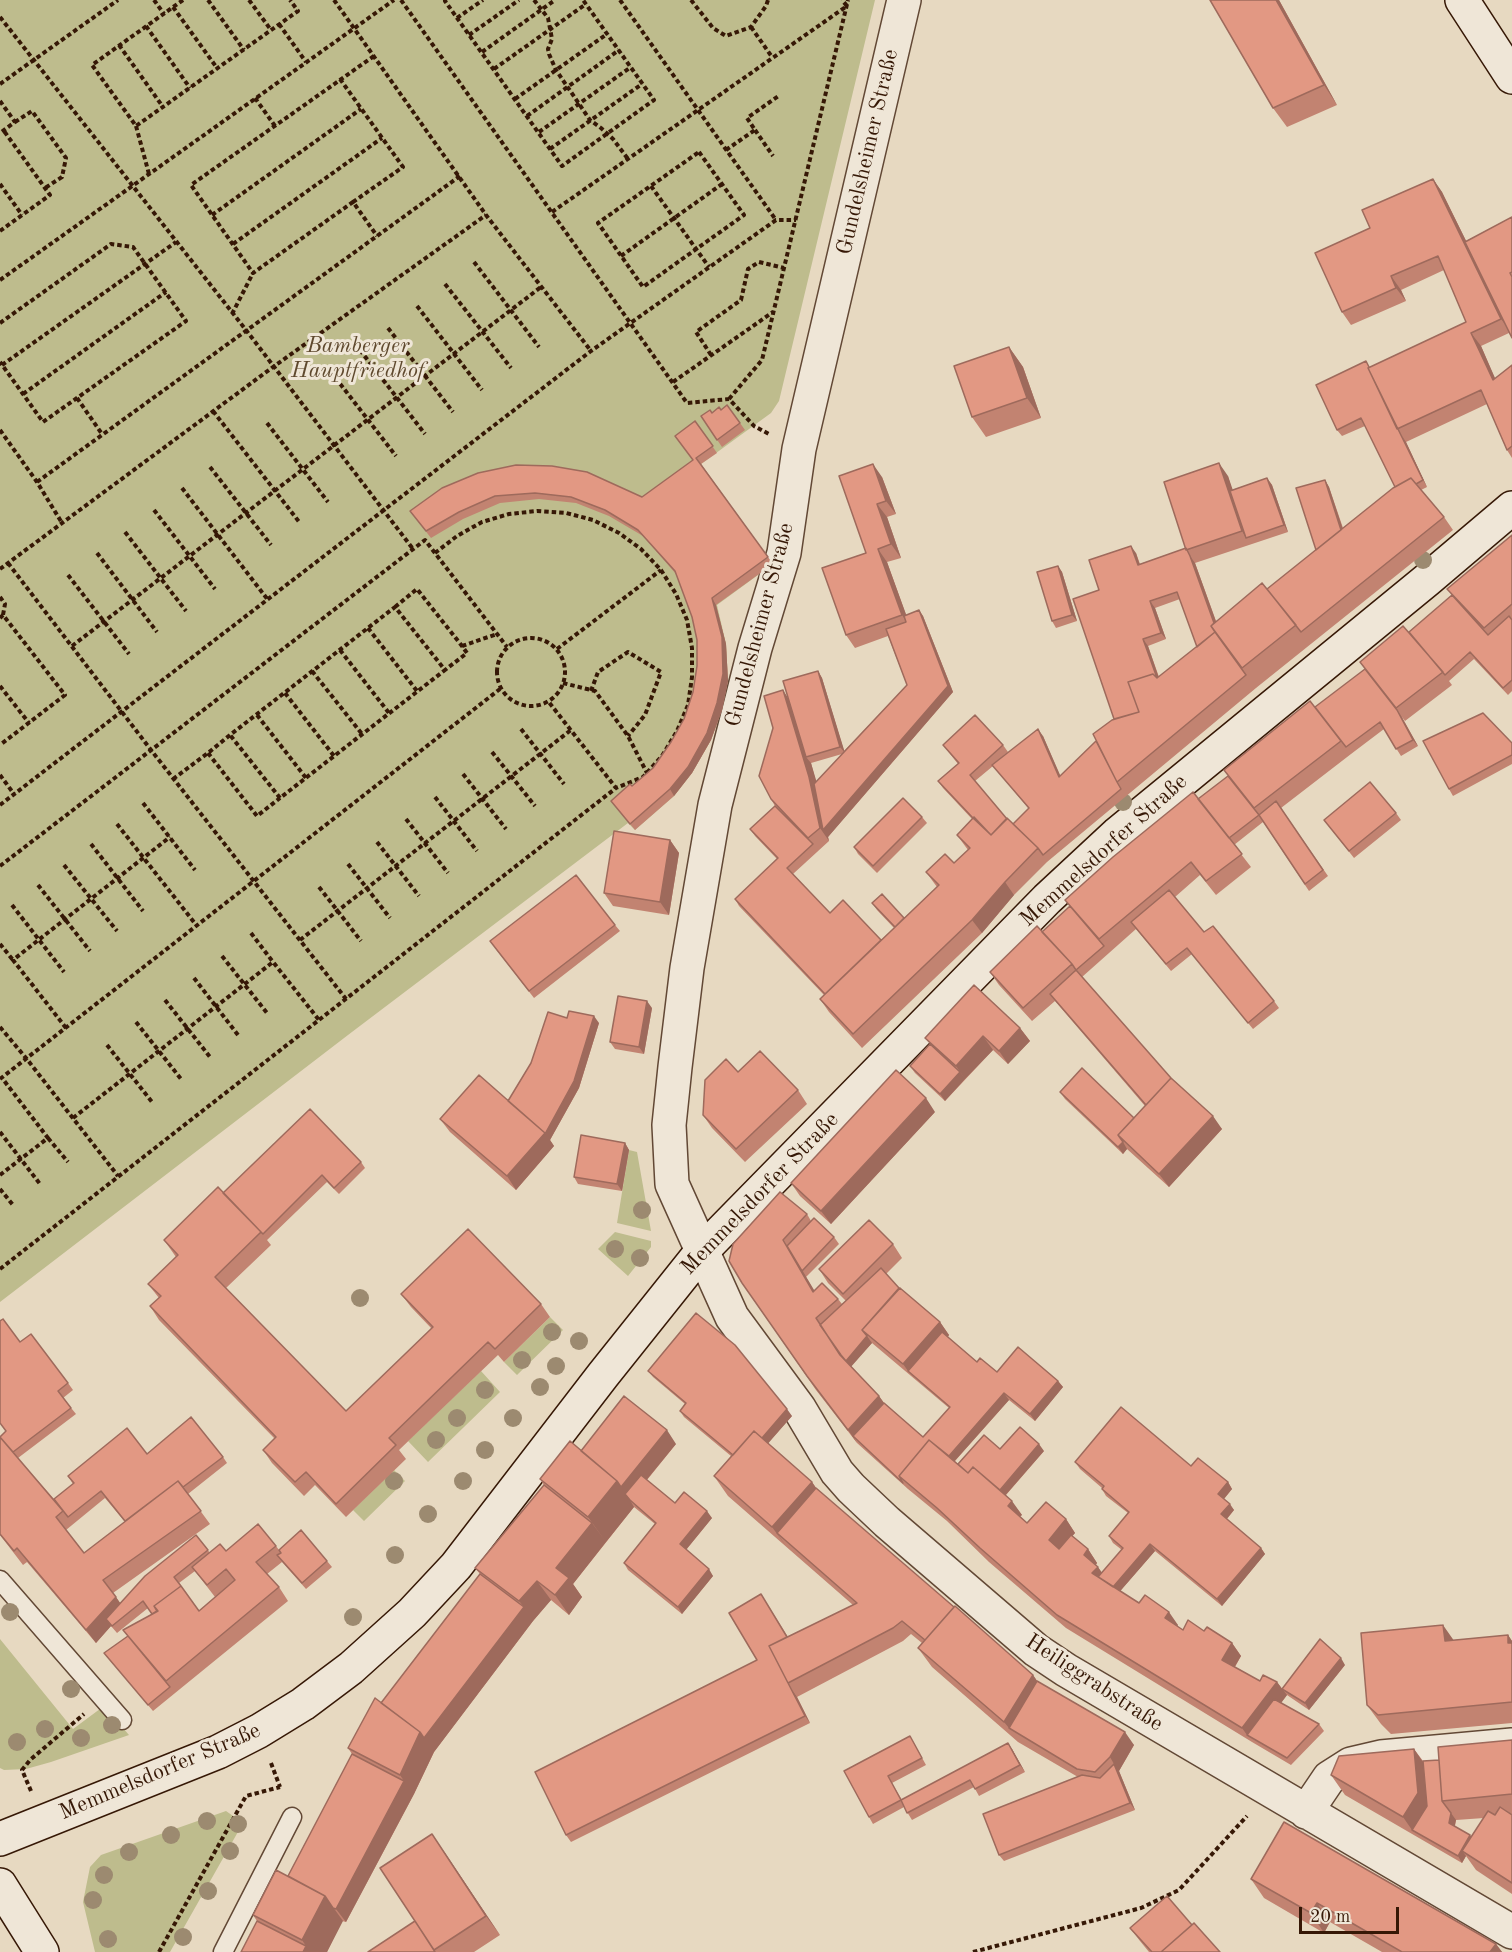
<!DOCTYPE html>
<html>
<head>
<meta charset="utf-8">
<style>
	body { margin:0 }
	#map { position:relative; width:1512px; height:1952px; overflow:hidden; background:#e7d9c1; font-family:"Old Standard TT",serif }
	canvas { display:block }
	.scale { position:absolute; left:1299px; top:1907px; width:100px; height:27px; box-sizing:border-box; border:3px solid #361806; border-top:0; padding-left:8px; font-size:18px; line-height:21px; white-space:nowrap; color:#361806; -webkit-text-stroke:4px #efe6d7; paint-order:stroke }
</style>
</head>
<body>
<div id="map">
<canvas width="1512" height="1952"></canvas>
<div class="scale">20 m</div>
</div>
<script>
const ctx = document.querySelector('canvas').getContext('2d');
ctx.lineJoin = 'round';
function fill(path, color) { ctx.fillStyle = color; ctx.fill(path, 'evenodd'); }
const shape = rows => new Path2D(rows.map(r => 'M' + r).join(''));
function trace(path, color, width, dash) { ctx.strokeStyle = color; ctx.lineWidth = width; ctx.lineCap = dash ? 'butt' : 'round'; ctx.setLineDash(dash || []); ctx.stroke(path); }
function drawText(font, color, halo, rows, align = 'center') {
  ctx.font = font + ' "Old Standard TT",serif'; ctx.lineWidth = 6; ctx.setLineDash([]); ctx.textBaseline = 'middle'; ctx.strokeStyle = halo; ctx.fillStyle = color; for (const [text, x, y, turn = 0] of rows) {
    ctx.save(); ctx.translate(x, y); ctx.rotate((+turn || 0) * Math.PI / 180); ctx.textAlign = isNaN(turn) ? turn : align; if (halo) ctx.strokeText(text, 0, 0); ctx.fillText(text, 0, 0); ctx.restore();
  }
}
fill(shape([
	[0,0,875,0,779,401,771,413,701,464,773,564,717,605,726,644,728,681,722,710,711,740,692,773,674,796,635,830,628,823,348,1035,0,1302],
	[629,1150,637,1152,651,1231,617,1223],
	[615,1232,651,1241,651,1247,628,1276,598,1249],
	[550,1317,563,1330,517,1375,504,1362],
	[481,1371,500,1392,428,1462,408,1441],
	[394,1470,405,1481,364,1521,353,1510],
	[0,1639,73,1729,104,1706,129,1735,51,1762,26,1769,4,1770,0,1768],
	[226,1811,243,1823,170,1952,95,1952,83,1902,90,1867,101,1855]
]), '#bebc8d');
const lane = shape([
	[0,1580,122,1720],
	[223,1952,292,1817]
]);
const street = shape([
	[904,0,799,449,784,553,755,648,715,805,687,968,675,1067,669,1125,672,1184,732,1317,799,1408,837,1472,851,1488,887,1522,1036,1650,1066,1670,1512,1932],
	[1306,1812,1329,1778,1351,1764,1381,1757,1512,1745]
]);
const secondary = shape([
	[1462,0,1512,77],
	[0,1839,218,1752,259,1731,303,1704,351,1668,412,1613,456,1566,603,1375,702,1251,1047,899,1117,834,1427,580,1512,508],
	[0,1885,42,1952]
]);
trace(lane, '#624835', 21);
trace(street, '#624835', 36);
trace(secondary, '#361806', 36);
trace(shape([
	[154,0,164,14],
	[183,0,92,65,136,126,298,11,290,0],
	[208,0,244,50],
	[249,0,271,30],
	[334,0,486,215,591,351],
	[401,0,687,403,729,399,754,426,769,434],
	[447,0,445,1,562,166,654,100,583,0],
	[534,0,548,18,552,39,548,49,549,54,556,70,590,120,601,128,613,139,628,159],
	[620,0,776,220],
	[691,0,713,28,726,36,751,27,766,6,768,0],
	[173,7,217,68],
	[0,17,246,330,413,549],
	[457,18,483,0],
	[279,24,306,62],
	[146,26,190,88],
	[751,27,772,57],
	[469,35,519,0],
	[119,45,163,107],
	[482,52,555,0],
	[374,56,191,185,253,273,353,202,377,236],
	[494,69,586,4],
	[340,79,403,167,353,202],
	[0,84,118,0],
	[255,98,275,126],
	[515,99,607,34],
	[0,101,15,122,0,133],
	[527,116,619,50],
	[15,122,32,111,66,158,62,177,45,188],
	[136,126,149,174],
	[755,130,773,156],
	[539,132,631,67],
	[550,149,642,84],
	[726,150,755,130,747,118,780,95],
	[699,152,744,215,643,287,598,223,699,152],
	[0,184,22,215],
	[651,186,709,267],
	[552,212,847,6,842,0],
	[212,215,361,109],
	[0,231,50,195,4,131],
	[233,244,382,138],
	[621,256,722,184],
	[474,262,539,347],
	[0,280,394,0],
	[445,284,511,368],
	[417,306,482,390],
	[232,314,253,273],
	[0,323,111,244,133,247,186,321,43,422,0,362],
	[388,328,453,412],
	[360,350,425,434],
	[711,355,696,332,741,300,748,269,759,262,784,268],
	[2,365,176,242],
	[331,372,396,456],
	[673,382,773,312],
	[23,394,166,292],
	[77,398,102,434],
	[729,399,762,360,848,0],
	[213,411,300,523],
	[267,423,328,502],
	[0,430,37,482,62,523],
	[210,467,271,545],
	[37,482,460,176],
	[182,488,268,600],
	[154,510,215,589],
	[125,532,186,611],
	[97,553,157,632],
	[435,553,457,536,482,522,509,514,537,511,566,513,593,520,619,533,641,549,661,570,676,594,687,620,692,648,692,677,688,705,677,731,662,756,643,777,616,788],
	[8,563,151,750,346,999],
	[0,569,273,367,486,215],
	[68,575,129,654],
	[0,597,5,604,3,615],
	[395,607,417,589,462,646,467,653,445,670],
	[0,618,3,615,65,695,0,745],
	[368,628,417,691],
	'497 672a34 34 0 1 1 68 0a34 34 0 1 1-68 0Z',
	[72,646,541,287],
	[462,646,497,634],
	[557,649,661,570],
	[340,650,389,713],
	[312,671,362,734],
	[563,683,595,691,628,736,647,773],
	[0,686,29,723],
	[591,691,598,672,628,652,661,672,645,715,628,736],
	[285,693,334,756],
	[257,715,306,778],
	[521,729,564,784],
	[492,752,535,806],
	[208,753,257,816,280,798],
	[463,774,506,829],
	[0,775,14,794],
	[173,779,208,753,230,735,395,607,445,670,280,798,230,735],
	[435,797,477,851],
	[143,803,195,870],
	[0,805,591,351,776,220,796,220],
	[406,819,448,873],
	[117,824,197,926],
	[377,842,419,896],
	[91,844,143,911],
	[348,864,390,918],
	[64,865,117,931],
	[0,866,425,540,507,647],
	[38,885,90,951],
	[319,887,361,941],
	[12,905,64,972],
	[251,933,273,962],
	[300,940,571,730],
	[0,944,13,960],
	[222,956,267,1013],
	[194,978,238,1035],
	[165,1000,210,1057],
	[136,1022,181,1079],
	[0,1027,26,1058,118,1176],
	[66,1028,13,960,170,837],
	[107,1045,152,1102],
	[0,1079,500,689],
	[73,1118,273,962,319,1020],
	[0,1132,40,1184],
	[48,1138,68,1162],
	[0,1175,48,1138,2,1078],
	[0,1189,13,1205],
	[0,1269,616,788,548,701],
	[271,1763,280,1787],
	[31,1791,22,1770,30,1760,84,1714],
	[159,1952,246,1796,280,1787],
	[973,1952,1141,1908,1179,1890,1247,1816]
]), '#361806', 4, [4.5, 3]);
trace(lane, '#efe6d7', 18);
trace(street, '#efe6d7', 33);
trace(secondary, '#efe6d7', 33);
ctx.fillStyle = '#9c8a70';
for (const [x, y] of [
	[1423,560],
	[1123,802],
	[642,1210],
	[615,1249],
	[640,1258],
	[360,1298],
	[552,1332],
	[579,1341],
	[522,1360],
	[556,1366],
	[540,1387],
	[485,1390],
	[457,1418],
	[513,1418],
	[436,1440],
	[485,1450],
	[394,1481],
	[463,1481],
	[428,1514],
	[395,1555],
	[10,1612],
	[353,1617],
	[71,1689],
	[112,1725],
	[45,1729],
	[81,1738],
	[17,1742],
	[207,1821],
	[238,1824],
	[171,1835],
	[230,1851],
	[129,1852],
	[104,1875],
	[208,1891],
	[93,1900],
	[183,1937],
	[108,1939]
]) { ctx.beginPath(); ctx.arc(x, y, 9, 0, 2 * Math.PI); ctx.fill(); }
fill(shape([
	[1279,0,1337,105,1287,127,1273,108],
	[1433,179,1442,192,1466,241,1512,217,1512,338,1509,333,1481,346,1495,379,1512,365,1512,458,1507,450,1487,404,1406,442,1427,487,1421,490,1444,517,1453,530,1256,688,1047,862,1014,895,982,933,862,1048,829,1012,820,999,824,995,739,906,735,899,777,859,755,836,750,829,775,806,771,799,788,698,818,671,822,678,844,751,907,685,888,636,855,648,846,635,866,553,882,477,896,514,887,517,901,558,887,562,906,615,919,610,923,616,953,692,828,837,829,841,793,874,830,913,881,940,894,928,877,910,872,903,904,918,937,887,926,872,954,863,968,850,957,835,972,819,943,788,938,781,958,764,943,745,1003,745,1008,752,1003,756,1043,736,1060,776,1096,741,1114,719,1099,590,1136,553,1140,564,1186,548,1228,476,1232,490,1267,478,1272,485,1288,532,1195,563,1216,621,1267,589,1316,550,1325,480,1329,487,1343,528,1395,487,1365,426,1342,436,1337,430,1370,367,1466,322,1444,270,1401,290,1406,301,1351,325,1342,312,1370,228],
	[1180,599,1197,647,1159,677,1148,646,1166,639,1155,608],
	[842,754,816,782,811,763],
	[993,766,1029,809,1013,824,1007,819,975,781],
	[1009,347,1023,367,1041,418,986,437,972,417],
	[727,405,745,430,722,447,701,416,721,410],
	[695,421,717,453,701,464,773,564,716,605,726,644,728,681,722,710,711,740,692,773,674,796,635,830,611,801,632,786,653,768,671,742,684,719,693,692,697,666,697,640,692,617,676,574,643,536,609,516,576,503,539,499,500,503,463,519,431,538,410,511,442,488,642,497,693,460],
	[1512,535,1512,691,1508,695,1474,659,1449,681,1452,685,1405,721,1402,717,1418,746,1401,756,1384,729,1351,754,1281,808,1328,876,1309,891,1263,822,1234,845,1251,867,1216,895,1200,875,1175,897,1204,932,1274,1001,1279,1008,1253,1029,1192,954,1171,971,1136,929,1082,977,1171,1078,1222,1129,1169,1187,1127,1149,1123,1154,1065,1099,1060,1092,1134,1118,1145,1106,1055,1001,1032,1021,999,985,990,972,1042,932,1070,906,1065,900,1228,776,1365,669,1452,595,1447,589],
	[1058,566,1062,572,1077,621,1056,628,1052,621],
	[1512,743,1512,764,1453,796,1449,789],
	[1396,813,1401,820,1354,858,1324,820],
	[922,817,927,823,877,873,858,854,854,847],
	[670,840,679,853,669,915,613,906,604,893],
	[615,925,620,931,534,998,495,948],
	[652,1008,644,1054,615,1049,610,1042],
	[567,1018,599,1023,579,1088,550,1140,554,1146,516,1190,450,1132,440,1119,508,1101],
	[1020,1028,1030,1041,1008,1064,993,1050,945,1101,915,1073,910,1066,930,1044,925,1038],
	[738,1072,798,1090,807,1104,745,1162,712,1128,703,1115],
	[935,1112,831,1224,800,1196,791,1183],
	[625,1143,629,1150,622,1191,578,1184,574,1177],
	[361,1162,365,1168,339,1194,327,1182,267,1240,271,1245,226,1288,346,1411,432,1329,411,1307,401,1294,541,1304,550,1317,504,1362,498,1355,399,1450,406,1459,346,1517,315,1485,304,1496,272,1463,263,1450,275,1439,159,1320,150,1306,159,1298,148,1284,176,1257,164,1240,223,1193],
	[807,1214,811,1221,834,1237,839,1244,806,1277,814,1291,838,1299,842,1304,846,1301,828,1283,819,1269,893,1244,902,1258,886,1274,899,1288,940,1322,949,1335,948,1337,977,1362,997,1372,1058,1381,1063,1387,1035,1421,1009,1400,955,1461,958,1464,1000,1449,1044,1451,1006,1495,1022,1515,1020,1516,1027,1523,1066,1519,1075,1533,1072,1536,1088,1549,1097,1563,1096,1565,1102,1573,1122,1550,1113,1543,1109,1536,1128,1513,1106,1496,1102,1489,1102,1488,1080,1469,1075,1462,1191,1466,1228,1482,1232,1489,1224,1499,1234,1510,1227,1519,1261,1548,1265,1554,1222,1606,1155,1551,1120,1591,1139,1603,1178,1625,1177,1626,1183,1630,1204,1631,1232,1643,1241,1656,1235,1667,1260,1681,1277,1682,1282,1689,1345,1665,1309,1710,1287,1695,1281,1703,1319,1724,1324,1731,1291,1765,1252,1742,1066,1628,989,1562,947,1521,908,1489,857,1443,816,1390,742,1283],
	[872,1343,949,1408,923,1437,884,1403,879,1396,851,1366],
	[20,1342,68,1383,73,1390,63,1398,76,1414,18,1458,54,1499,73,1484,68,1476,147,1454,223,1457,227,1463,188,1494,210,1524,113,1593,120,1603,196,1535,210,1553,276,1546,279,1550,327,1561,332,1567,306,1589,282,1562,267,1574,279,1587,288,1601,153,1711,104,1653,128,1636,123,1630,152,1614,148,1608,117,1633,111,1626,96,1643,27,1562,23,1565,0,1535,0,1436,6,1431],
	[105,1498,125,1522,84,1553,66,1530],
	[195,1571,215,1597,199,1611,179,1583],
	[648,1371,792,1416,768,1443,812,1482,816,1488,1033,1675,1037,1681,1134,1745,1119,1771,1135,1810,1004,1861,999,1855,1078,1777,1018,1742,932,1667,918,1648,922,1643,911,1634,903,1641,797,1697,810,1723,571,1842,566,1835,757,1660,761,1594,788,1637,853,1605,728,1496,714,1476,731,1456,684,1417,680,1411,685,1404,653,1377],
	[676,1444,647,1480,675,1503,712,1518,686,1550,713,1576,682,1614,628,1570,624,1563,655,1524,634,1507,573,1584,582,1597,569,1615,551,1600,533,1621,434,1752,414,1794,346,1922,342,1921,327,1952,241,1952,257,1921,253,1915,288,1876,352,1754,348,1748,381,1703,480,1574,475,1568,544,1485,540,1479,581,1451],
	[1508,1635,1512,1641,1512,1723,1391,1734,1381,1724,1367,1705,1454,1640],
	[910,1736,926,1765,892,1783,902,1800,1012,1749,1025,1772,979,1796,974,1787,912,1820,904,1807,873,1824,869,1817,844,1771],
	[1512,1740,1512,1894,1476,1870,1466,1856,1462,1863,1345,1795,1331,1775,1414,1749,1423,1761,1439,1760],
	[1484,1818,1471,1837,1455,1826,1456,1820],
	[445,1853,500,1935,474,1952,368,1952,415,1921],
	[1251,1879,1496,1944,1502,1952,1382,1952,1330,1922,1324,1933,1264,1898],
	[1130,1928,1220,1952,1149,1952,1140,1941]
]), '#c28371');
fill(shape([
	[1276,0,1279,0,1337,105,1324,85],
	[1433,179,1442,192,1511,332,1501,319],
	[1391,276,1401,290,1406,301,1396,288],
	[1471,333,1481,346,1502,394,1493,380],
	[1009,347,1023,367,1041,418,1027,398],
	[1402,436,1406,442,1427,487,1423,480],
	[1219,463,1228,476,1249,537,1246,538,1242,531],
	[873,464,882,477,896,514,886,501],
	[1267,478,1272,485,1288,532,1284,525],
	[1325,480,1329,487,1348,545,1344,538],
	[877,504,887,517,901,558,891,544],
	[1131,546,1136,553,1142,572,1138,565],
	[878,549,887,562,911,628,902,615],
	[1190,556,1195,563,1224,644,1220,638],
	[1058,566,1062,572,1077,621,1072,615],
	[712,598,716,605,726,644,728,681,722,710,711,740,692,773,674,796,670,789,688,767],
	[1150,601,1155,608,1166,639,1161,633],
	[919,610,923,616,953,692,828,837,829,841,820,828,783,690,792,704,806,757,811,763,819,790,948,686],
	[1143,639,1148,646,1162,687,1158,680],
	[818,671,822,678,845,753,840,747],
	[1397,710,1401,716,1418,746,1413,740],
	[1038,729,1043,736,1064,784,1059,777],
	[670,840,679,853,669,915,660,902],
	[1005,882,1014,895,982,933,972,920],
	[647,1001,652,1008,644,1054,639,1047],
	[594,1016,599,1023,579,1088,550,1140,554,1146,516,1190,507,1176],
	[1020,1028,1030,1041,1008,1064,999,1051],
	[983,1036,993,1050,965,1079,956,1066],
	[960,1072,965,1079,945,1101,940,1094],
	[926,1098,935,1112,831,1224,821,1211],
	[1213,1116,1222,1129,1169,1187,1159,1174],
	[1123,1142,1127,1149,1123,1154,1118,1147],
	[625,1143,629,1150,622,1191,617,1184],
	[783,1240,792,1253,823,1305,813,1292],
	[940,1322,949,1335,914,1376,908,1371,903,1364],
	[867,1336,872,1343,850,1368,845,1361],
	[1058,1381,1063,1387,1035,1421,1030,1414],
	[1004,1393,1009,1400,952,1464,948,1458],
	[879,1396,889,1410,853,1436,857,1443,848,1430],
	[787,1409,792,1416,765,1447,759,1441],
	[667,1430,676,1444,630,1500,634,1507,606,1542,588,1517,617,1481],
	[1039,1444,1044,1451,1003,1498,999,1492],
	[812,1482,825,1501,777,1533,786,1546,772,1527],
	[1228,1482,1232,1489,1223,1500,1218,1494],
	[1012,1501,1022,1515,1017,1519,1008,1506],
	[1230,1504,1234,1510,1225,1521,1221,1514],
	[707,1511,712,1518,685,1551,680,1544],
	[1066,1519,1075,1533,1058,1553,1049,1540],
	[592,1523,606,1542,573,1584,582,1597,569,1615,555,1595,556,1568],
	[1150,1544,1155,1551,1116,1596,1111,1589],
	[1261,1548,1265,1554,1222,1606,1217,1599],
	[1088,1549,1097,1563,1093,1568,1084,1555],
	[1098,1567,1107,1580,1103,1584,1092,1573],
	[709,1569,713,1576,682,1614,678,1607],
	[537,1581,551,1600,533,1621,434,1752,414,1794,346,1922,336,1909,404,1781,400,1775,420,1732,524,1607,519,1601],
	[116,1597,125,1610,106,1619,111,1626,96,1643,86,1630],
	[1169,1612,1178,1625,1174,1631,1165,1618],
	[1443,1625,1457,1645,1445,1641],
	[1508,1635,1512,1641,1512,1648,1508,1643],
	[1232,1643,1241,1656,1231,1673,1222,1660],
	[1341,1658,1345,1665,1309,1710,1305,1703],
	[1033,1675,1046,1694,1009,1728,1004,1722],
	[1277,1682,1287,1695,1254,1739,1247,1735,1242,1728],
	[792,1690,797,1697,810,1723,805,1716],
	[1125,1732,1134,1745,1119,1771,1135,1810,1130,1803,1114,1764,1110,1757],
	[1008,1743,1012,1749,1025,1772,1020,1765],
	[1414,1749,1427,1768,1432,1812,1412,1830,1403,1817],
	[1451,1813,1456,1820,1454,1829,1449,1823],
	[432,1834,445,1853,500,1935,486,1916],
	[1470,1835,1475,1841,1462,1851,1466,1856,1462,1863,1458,1856],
	[325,1896,343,1921,327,1952,303,1952,306,1946,302,1940],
	[1317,1903,1330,1922,1324,1933,1311,1913],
	[1496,1944,1502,1952,1490,1952]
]), '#9e6a5c');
const building = shape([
	[1210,0,1276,0,1324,85,1273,108,1210,0],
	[1433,179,1501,319,1471,333,1493,380,1512,365,1512,446,1507,450,1481,390,1397,429,1368,368,1466,322,1438,256,1391,276,1396,288,1342,312,1315,253,1370,228,1362,210,1433,179],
	[1512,217,1512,272,1510,273,1512,277,1512,338,1465,242,1512,217],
	[1009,347,1027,398,972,417,954,366,1009,347],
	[1366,361,1369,367,1368,368,1423,480,1416,484,1411,478,1395,487,1361,418,1337,430,1316,385,1366,361],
	[727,405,740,423,717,440,701,416,710,410,712,413,719,407,721,410,727,405],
	[695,421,713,446,696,458,768,557,712,598,722,637,723,674,717,703,707,733,688,767,670,789,630,824,611,801,630,784,632,786,653,768,671,742,684,719,693,692,697,666,697,640,692,617,675,571,638,530,605,510,571,497,535,493,495,496,459,512,426,531,410,511,442,488,478,473,516,465,552,466,587,472,642,497,693,460,675,436,695,421],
	[1219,463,1242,531,1186,550,1164,482,1219,463],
	[873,464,886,501,877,504,891,544,878,549,902,615,846,635,822,568,866,553,839,476,873,464],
	[1267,478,1284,525,1246,538,1230,491,1267,478],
	[1411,478,1444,517,1301,632,1267,589,1393,488,1411,478],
	[1325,480,1341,530,1316,550,1296,488,1325,480],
	[1512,535,1512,604,1484,628,1447,589,1512,535],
	[1131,546,1138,565,1186,548,1190,556,1214,623,1211,626,1215,632,1197,647,1177,592,1150,601,1161,633,1143,639,1157,678,1153,674,1128,682,1139,712,1114,719,1073,599,1099,590,1089,560,1131,546],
	[1058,566,1072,615,1052,621,1037,572,1058,566],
	[1262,583,1296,625,1242,668,1211,626,1262,583],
	[1452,595,1488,635,1509,616,1512,620,1512,680,1503,688,1470,652,1445,675,1409,632,1452,595],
	[919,610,948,686,823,830,814,784,907,685,886,629,906,622,904,616,919,610],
	[1403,626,1443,672,1396,708,1360,662,1403,626],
	[1215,632,1246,675,1117,782,1093,734,1112,720,1139,712,1128,682,1153,674,1157,678,1215,632],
	[1365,669,1397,710,1413,740,1396,749,1380,722,1346,747,1315,707,1365,669],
	[818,671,840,747,806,757,783,681,818,671],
	[783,690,809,777,820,828,808,838,771,799,759,776,773,728,764,696,783,690],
	[1310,701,1341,741,1254,808,1224,770,1310,701],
	[1483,713,1512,743,1512,755,1449,789,1423,741,1483,713],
	[975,715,1003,745,970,775,1007,819,991,835,973,818,938,781,959,763,943,745,975,715],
	[1038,729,1059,777,1096,741,1117,782,1121,789,1043,855,1038,848,1013,824,1029,808,992,765,1038,729],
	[1228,776,1259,815,1276,801,1323,870,1305,884,1259,815,1229,838,1198,799,1228,776],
	[1370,782,1396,813,1349,851,1324,820,1370,782],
	[1193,792,1242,854,1206,881,1191,862,1099,939,1065,900,1113,857,1193,792],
	[903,798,922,817,873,866,854,847,903,798],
	[775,806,813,844,787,868,830,913,843,900,881,940,825,994,735,899,778,858,750,829,775,806],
	[974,817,991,835,1007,818,1038,848,1005,882,972,920,853,1034,820,999,939,885,926,872,945,854,954,863,970,848,957,835,974,817],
	[614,831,670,840,660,902,604,893,614,831],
	[576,875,615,925,529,991,490,941,576,875],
	[1169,890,1204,932,1213,926,1274,1001,1248,1023,1187,948,1166,964,1131,922,1169,890],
	[882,894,904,918,895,927,872,903,882,894],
	[1070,906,1104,946,1076,970,1072,964,1042,932,1070,906],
	[1037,926,1072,964,1023,1008,990,972,1037,926],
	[1076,970,1171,1078,1146,1105,1050,994,1076,970],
	[974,985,1020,1028,999,1051,983,1036,956,1066,925,1038,974,985],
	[618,996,647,1001,639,1047,610,1042,618,996],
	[569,1011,594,1016,574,1081,545,1134,545,1133,508,1101,531,1063,548,1012,567,1018,569,1011],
	[930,1044,960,1072,940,1094,910,1066,930,1044],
	[760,1051,798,1090,736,1149,703,1115,705,1080,726,1059,738,1072,760,1051],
	[1082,1068,1134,1118,1118,1135,1123,1142,1118,1147,1060,1092,1082,1068],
	[896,1070,926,1098,821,1211,791,1183,896,1070],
	[479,1075,545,1133,507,1176,440,1119,479,1075],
	[1171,1078,1213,1116,1159,1174,1118,1135,1171,1078],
	[310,1109,361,1162,334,1188,322,1175,263,1234,223,1193,310,1109],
	[581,1135,625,1143,617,1184,574,1177,581,1135],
	[218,1187,261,1232,215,1277,346,1411,433,1327,401,1294,468,1229,541,1304,495,1349,488,1342,389,1438,396,1445,336,1504,306,1472,295,1482,263,1450,276,1437,150,1306,161,1296,148,1284,178,1255,164,1240,218,1187],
	[780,1192,807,1214,783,1240,813,1292,822,1283,838,1299,816,1318,840,1355,879,1396,848,1430,807,1376,742,1283,729,1261,733,1244,780,1192],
	[814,1218,834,1237,802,1271,787,1246,814,1218],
	[869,1220,893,1244,843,1294,819,1269,869,1220],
	[881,1268,899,1288,862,1330,867,1336,846,1361,841,1355,820,1325,881,1268],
	[900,1288,940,1322,903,1364,862,1330,900,1288],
	[696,1313,735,1345,787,1409,762,1438,754,1431,733,1455,680,1411,686,1403,648,1371,696,1313],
	[3,1319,20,1342,31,1334,68,1383,58,1391,71,1408,13,1452,0,1437,6,1431,0,1423,0,1321,3,1319],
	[942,1332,977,1362,980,1358,997,1372,1018,1347,1058,1381,1030,1414,1004,1393,949,1456,929,1440,899,1476,903,1483,853,1436,884,1403,923,1437,950,1407,908,1371,942,1332],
	[624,1396,667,1430,621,1487,617,1481,581,1451,624,1396],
	[1121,1407,1191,1466,1198,1458,1228,1482,1218,1494,1230,1504,1221,1514,1261,1548,1217,1599,1150,1544,1113,1587,1098,1577,1123,1548,1109,1536,1129,1512,1102,1489,1104,1486,1075,1462,1121,1407],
	[191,1417,223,1457,183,1487,178,1481,125,1521,101,1491,68,1517,54,1499,74,1483,68,1476,127,1428,147,1454,191,1417],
	[1020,1427,1039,1444,1000,1490,973,1467,968,1473,958,1464,984,1435,1000,1449,1020,1427],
	[754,1431,812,1482,772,1527,714,1476,754,1431],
	[0,1437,63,1511,56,1517,84,1553,178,1481,201,1511,103,1580,116,1597,86,1630,17,1548,14,1551,0,1534,0,1437],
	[929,1440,968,1473,973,1467,1012,1501,1008,1506,1027,1523,1046,1502,1066,1519,1049,1540,1059,1549,1071,1535,1088,1549,1084,1555,1098,1567,1092,1573,1139,1603,1145,1595,1169,1612,1165,1618,1183,1630,1188,1620,1204,1631,1207,1627,1232,1643,1222,1660,1260,1681,1263,1675,1277,1682,1242,1728,1057,1615,980,1548,937,1508,899,1476,929,1440],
	[570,1441,617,1481,588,1517,540,1479,570,1441],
	[641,1475,675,1503,684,1492,707,1511,680,1544,709,1569,678,1607,624,1563,656,1523,630,1500,625,1494,641,1475],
	[544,1485,592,1523,556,1568,569,1578,555,1595,537,1581,519,1601,475,1568,544,1485],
	[816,1488,954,1607,925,1640,902,1621,893,1628,788,1683,769,1646,857,1603,777,1533,816,1488],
	[258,1524,276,1546,256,1562,279,1587,166,1681,123,1630,158,1611,154,1606,181,1586,199,1611,235,1580,226,1569,207,1585,192,1567,220,1544,226,1551,258,1524],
	[301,1530,327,1561,302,1583,277,1555,281,1553,279,1550,301,1530],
	[196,1535,208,1550,174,1577,181,1586,154,1606,157,1611,152,1614,143,1601,112,1626,106,1619,145,1576,196,1535],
	[480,1574,524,1607,424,1738,420,1732,381,1703,480,1574],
	[761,1594,787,1637,769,1646,805,1716,566,1835,535,1772,757,1660,729,1613,761,1594],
	[955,1606,1033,1675,1004,1722,918,1648,955,1606],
	[1443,1625,1445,1641,1508,1635,1508,1643,1512,1643,1512,1702,1378,1715,1367,1705,1361,1633,1443,1625],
	[128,1636,170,1687,148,1705,104,1653,128,1636],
	[1320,1639,1341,1658,1305,1703,1282,1689,1320,1639],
	[1037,1681,1125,1732,1110,1757,1095,1772,1077,1769,1009,1728,1037,1681],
	[375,1698,420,1732,400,1775,348,1748,375,1698],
	[1274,1699,1319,1724,1287,1758,1247,1735,1274,1699],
	[910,1736,922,1758,888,1776,901,1800,869,1817,844,1771,910,1736],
	[1512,1740,1512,1794,1442,1801,1438,1747,1512,1740],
	[1008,1743,1020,1765,975,1789,970,1780,907,1813,901,1800,1008,1743],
	[1414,1749,1418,1793,1403,1817,1331,1775,1339,1756,1414,1749],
	[352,1754,404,1781,336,1909,333,1908,325,1896,288,1876,352,1754],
	[1439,1760,1442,1801,1451,1813,1449,1823,1470,1835,1458,1856,1412,1830,1427,1806,1423,1761,1439,1760],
	[1114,1764,1130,1803,999,1855,983,1814,1082,1775,1100,1778,1114,1764],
	[1500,1807,1512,1815,1512,1883,1462,1851,1488,1811,1495,1815,1500,1807],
	[1284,1822,1496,1944,1490,1952,1402,1952,1317,1903,1311,1913,1251,1879,1284,1822],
	[432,1834,486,1916,434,1950,380,1868,432,1834],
	[276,1870,325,1896,302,1940,253,1915,276,1870],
	[1167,1896,1192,1925,1161,1952,1152,1952,1130,1928,1167,1896],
	[257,1921,306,1946,303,1952,241,1952,257,1921],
	[415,1921,435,1952,368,1952,415,1921],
	[1194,1923,1220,1952,1161,1952,1194,1923]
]);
fill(building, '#e29883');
trace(building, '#9e6a5c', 1.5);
drawText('22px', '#361806', '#efe6d7', [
	["Gundelsheimer Straße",868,152,-77],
	["Gundelsheimer Straße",760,625,-75],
	["Memmelsdorfer Straße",1104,851,-42],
	["Memmelsdorfer Straße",760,1194,-46],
	["Heiliggrabstraße",1094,1683,33],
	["Memmelsdorfer Straße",160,1772,-23]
]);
drawText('italic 22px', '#5f492e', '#efe6d7', [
	["Bamberger",358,346],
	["Hauptfriedhof",358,371]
]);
</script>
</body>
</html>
